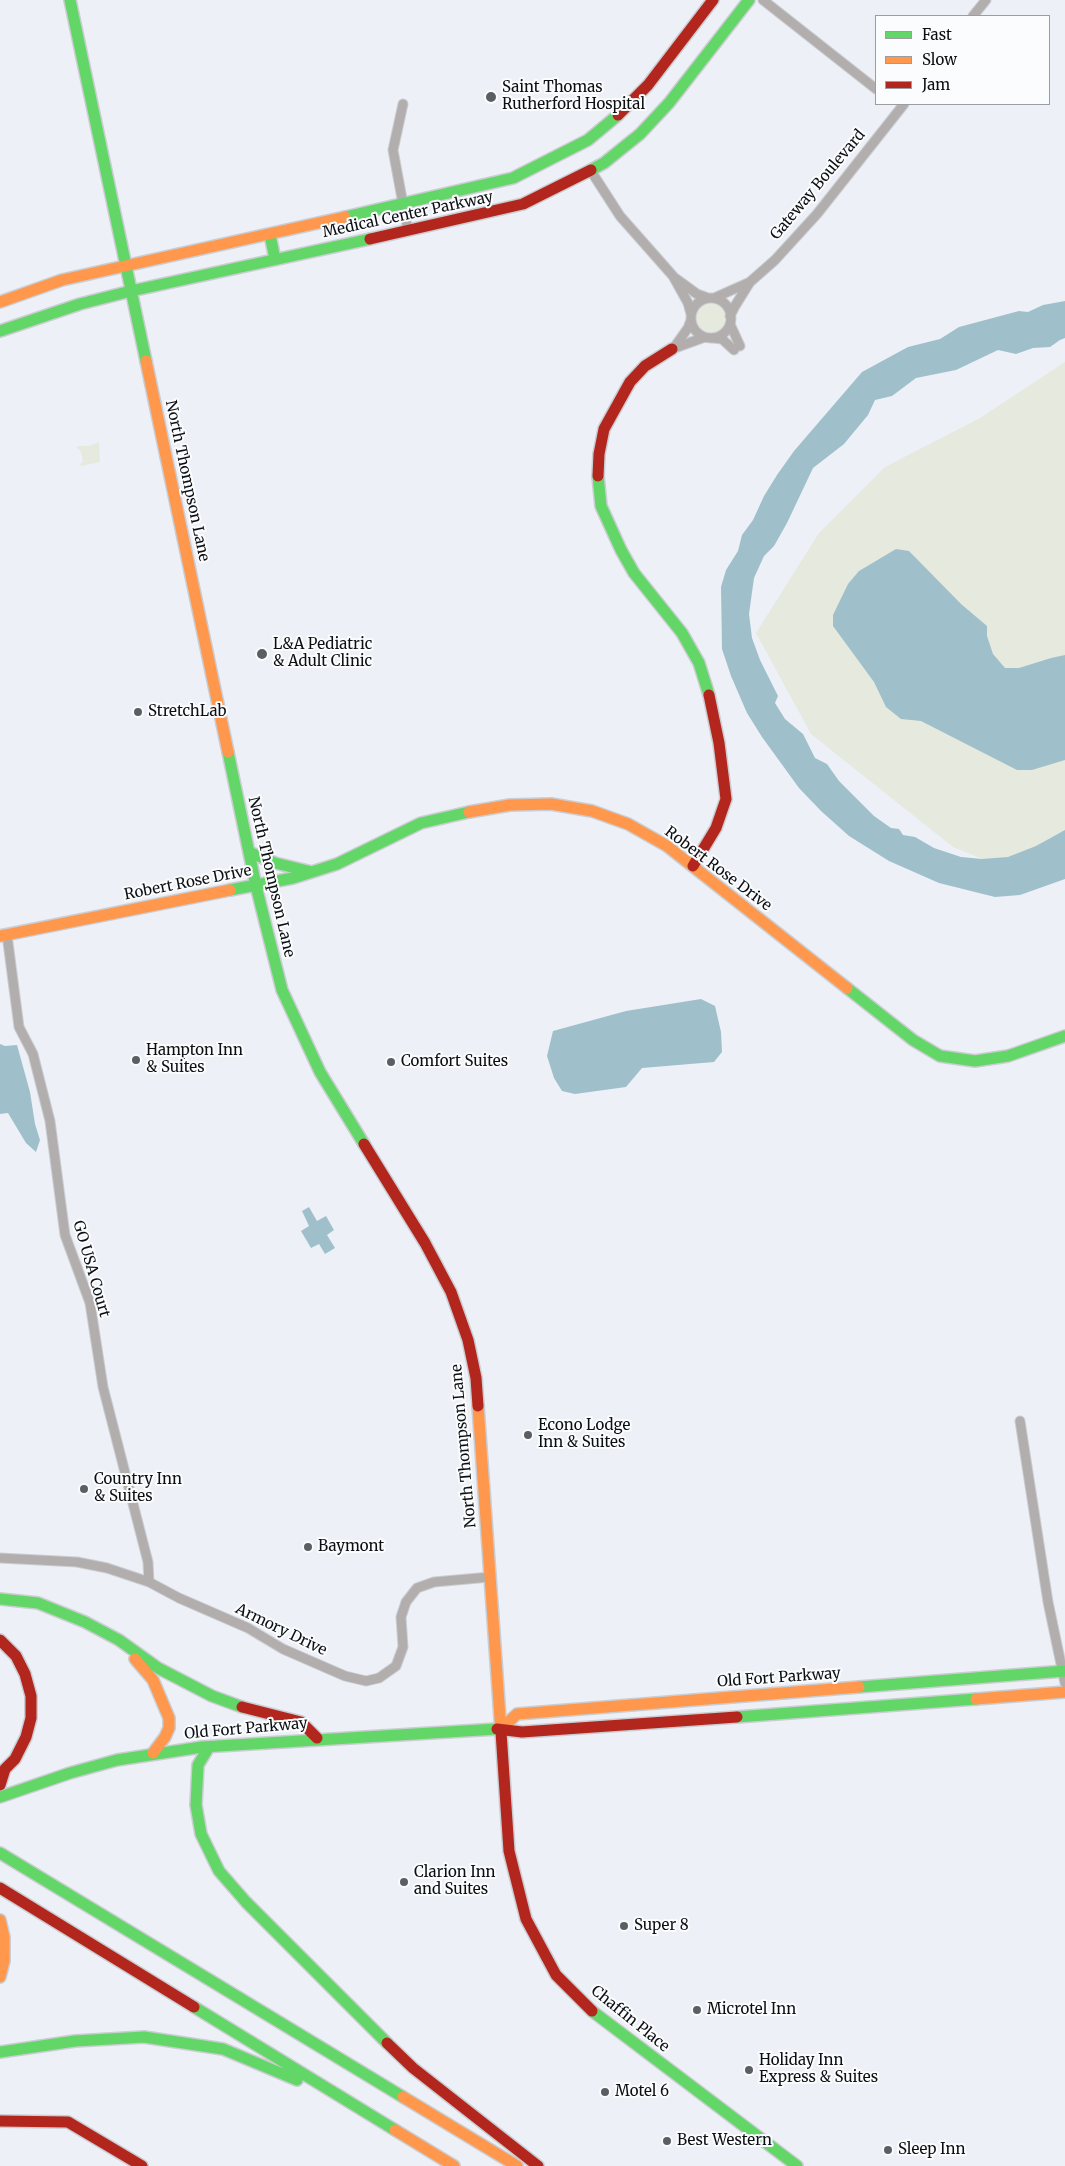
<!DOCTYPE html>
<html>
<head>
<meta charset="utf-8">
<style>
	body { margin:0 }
	#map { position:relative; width:1065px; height:2166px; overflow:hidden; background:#edf0f6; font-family:Merriweather,serif }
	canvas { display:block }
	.legend { position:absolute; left:875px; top:15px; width:175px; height:90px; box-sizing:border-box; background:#fbfcfe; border:1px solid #9b9da0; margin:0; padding:6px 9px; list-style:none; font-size:15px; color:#0c0f12 }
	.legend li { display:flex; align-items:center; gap:10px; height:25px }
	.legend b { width:25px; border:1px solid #9b9da0 }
</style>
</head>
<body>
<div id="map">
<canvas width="1065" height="2166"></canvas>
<ul class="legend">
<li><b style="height:6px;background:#63d668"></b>Fast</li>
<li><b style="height:6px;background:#ff974d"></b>Slow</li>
<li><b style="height:6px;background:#b3261e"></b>Jam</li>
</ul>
</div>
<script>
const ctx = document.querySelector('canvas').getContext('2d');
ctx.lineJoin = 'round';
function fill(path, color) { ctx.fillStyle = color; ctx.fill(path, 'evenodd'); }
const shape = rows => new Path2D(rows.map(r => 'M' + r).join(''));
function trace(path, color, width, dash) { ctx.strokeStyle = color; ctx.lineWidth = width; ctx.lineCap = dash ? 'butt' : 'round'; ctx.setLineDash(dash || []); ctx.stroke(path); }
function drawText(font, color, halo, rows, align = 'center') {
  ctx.font = font + ' Merriweather,serif'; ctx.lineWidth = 4; ctx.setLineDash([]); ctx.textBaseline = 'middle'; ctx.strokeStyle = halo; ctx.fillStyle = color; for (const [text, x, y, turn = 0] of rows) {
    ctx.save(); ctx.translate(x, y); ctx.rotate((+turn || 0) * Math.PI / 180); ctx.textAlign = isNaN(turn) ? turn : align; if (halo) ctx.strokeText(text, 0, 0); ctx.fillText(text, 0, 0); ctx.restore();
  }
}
fill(shape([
	'694 318a16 16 0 1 1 32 0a16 16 0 1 1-32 0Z',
	[1065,362,1065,873,1017,873,953,847,811,734,756,633,819,533,885,467,980,418],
	[99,442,100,462,81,466,80,464,83,461,81,452,76,446,89,446]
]), '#e5e9de');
fill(shape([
	[1065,301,1065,338,1060,340,1050,347,1033,348,1016,354,998,350,956,370,916,378,892,396,875,400,868,415,844,444,813,468,787,523,774,546,764,556,754,578,749,614,752,638,760,660,778,696,775,703,785,719,803,734,815,758,827,764,839,781,874,816,891,828,899,829,903,835,915,837,934,848,961,857,982,859,1008,857,1036,846,1065,830,1065,879,1020,895,995,897,939,883,889,861,849,836,821,811,799,788,762,737,747,713,731,676,722,649,721,587,726,570,738,551,742,535,753,520,764,496,777,475,794,451,862,372,908,347,940,339,959,327,1019,311,1028,312,1043,305],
	[896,549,909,551,961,604,987,626,987,636,993,654,1005,668,1019,668,1051,658,1065,655,1065,760,1032,770,1017,770,921,721,901,719,886,707,874,682,833,626,833,615,848,584,859,571],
	[701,999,715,1006,721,1032,722,1052,714,1062,642,1068,626,1087,575,1094,562,1091,554,1078,547,1056,553,1031,626,1011],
	[0,1044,5,1046,17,1045,30,1092,35,1124,40,1140,36,1152,26,1143,8,1113,0,1114],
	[309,1207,317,1221,326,1216,334,1230,327,1235,335,1248,325,1254,319,1244,311,1248,301,1231,309,1226,302,1211]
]), '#9fc0cb');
const street = shape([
	[763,0,876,89],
	[973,16,986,0],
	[403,104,393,150,408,231],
	[591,171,620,216,673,276,688,303,691,314],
	[675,278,697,294,708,298],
	[714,298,750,282,775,260,817,214,904,104],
	'691 318a20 20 0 1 1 40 0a20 20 0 1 1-40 0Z',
	[730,316,735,306,750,282],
	[730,324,740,346],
	[713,338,722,339,734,350],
	[672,349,705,337],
	[673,349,688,328,691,320],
	[7,935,19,1027,33,1054,50,1121,65,1235,90,1303,103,1387,148,1562,149,1582],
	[1020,1421,1048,1602,1065,1683],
	[0,1558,77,1562,107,1568,149,1582,179,1598,248,1628,283,1649,345,1676,366,1681,379,1678,396,1666,403,1647,401,1617,406,1602,417,1588,434,1582,490,1577]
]);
const fast = shape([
	[70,0,146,361],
	[591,170,604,163,640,134,669,103,749,0],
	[345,217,513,178,588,140,618,115],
	[270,235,275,259],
	[0,331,80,304,131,291,370,239],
	[598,476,601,506,621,550,634,573,682,633,699,663,709,695],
	[228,752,256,886,282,990,320,1072,364,1144],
	[249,852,275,863,312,872],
	[230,890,293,878,337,864,421,823,469,812],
	[847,988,913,1040,940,1056,975,1061,1008,1056,1065,1036],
	[0,1599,38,1603,85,1622,119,1640,158,1668,212,1696,242,1707],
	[859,1687,1065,1671],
	[737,1717,976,1699],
	[209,1747,198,1765,196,1805,201,1834,219,1871,246,1902,387,2043],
	[0,1797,70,1773,117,1760,202,1747,497,1729],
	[0,1853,403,2097],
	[194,2007,395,2130],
	[592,2011,797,2166],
	[0,2052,75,2041,144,2037,223,2049,297,2080]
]);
const slow = shape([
	[0,302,62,280,345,217],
	[146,361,228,752],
	[469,812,510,805,551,804,592,811,628,824,667,846,847,988],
	[0,936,230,890],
	[478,1406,501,1732],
	[135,1659,153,1680,169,1718,169,1728,165,1737,153,1753],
	[976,1699,1065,1692],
	[501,1729,517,1714,859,1687],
	[0,1920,4,1937,4,1961,0,1977],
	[403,2097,517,2166],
	[395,2130,454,2166]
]);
const jam = shape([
	[618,115,648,85,713,0],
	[370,239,523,204,591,170],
	[598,476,599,454,604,429,630,382,645,366,672,349],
	[693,866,716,828,726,799,719,743,709,695],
	[364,1144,425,1243,451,1292,468,1340,476,1378,478,1406],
	[0,1640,16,1656,25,1674,31,1696,31,1718,26,1737,15,1759,5,1769,0,1785],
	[242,1707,301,1722,317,1738],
	[497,1729,522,1732,737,1717],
	[501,1732,509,1851,526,1919,556,1975,592,2011],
	[0,1888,194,2007],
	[387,2043,413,2068,538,2166],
	[0,2121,68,2122,142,2166]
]);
trace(street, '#cacdd1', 11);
trace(fast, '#cacdd1', 14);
trace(slow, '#cacdd1', 14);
trace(jam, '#cacdd1', 14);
trace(street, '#b2aead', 9);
trace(fast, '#63d668', 11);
trace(slow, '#ff974d', 11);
trace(jam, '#b3261e', 11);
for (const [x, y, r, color] of [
	[491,97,6,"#5b5e62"],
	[262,654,6,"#5b5e62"],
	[138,712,5,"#5b5e62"],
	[136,1060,5,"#5b5e62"],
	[391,1062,5,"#5b5e62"],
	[528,1435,5,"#5b5e62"],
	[84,1489,5,"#5b5e62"],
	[308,1547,5,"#5b5e62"],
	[404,1882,5,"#5b5e62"],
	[624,1926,5,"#5b5e62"],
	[697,2010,5,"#5b5e62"],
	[749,2070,5,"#5b5e62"],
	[605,2092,5,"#5b5e62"],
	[667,2141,5,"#5b5e62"],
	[888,2150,5,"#5b5e62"]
]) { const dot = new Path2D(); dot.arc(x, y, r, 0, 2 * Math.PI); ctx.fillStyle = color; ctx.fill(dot); trace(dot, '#fbfcfe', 2); }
drawText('15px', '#0c0f12', '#fbfcfe', [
	["Saint Thomas",502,88],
	["Rutherford Hospital",502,105],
	["L&A Pediatric",273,645],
	["& Adult Clinic",273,662],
	["StretchLab",148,712],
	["Hampton Inn",146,1051],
	["& Suites",146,1068],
	["Comfort Suites",401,1062],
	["Econo Lodge",538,1426],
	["Inn & Suites",538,1443],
	["Country Inn",94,1480],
	["& Suites",94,1497],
	["Baymont",318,1547],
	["Clarion Inn",414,1873],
	["and Suites",414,1890],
	["Super 8",634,1926],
	["Microtel Inn",707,2010],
	["Holiday Inn",759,2061],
	["Express & Suites",759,2078],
	["Motel 6",615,2092],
	["Best Western",677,2141],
	["Sleep Inn",898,2150]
], 'left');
drawText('15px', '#0c0f12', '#fbfcfe', [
	["Gateway Boulevard",818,185,-50],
	["Medical Center Parkway",408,215,-12],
	["North Thompson Lane",187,481,78],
	["Robert Rose Drive",718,869,37],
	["North Thompson Lane",271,877,77],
	["Robert Rose Drive",188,883,-11],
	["GO USA Court",91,1269,74],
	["North Thompson Lane",464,1446,-95],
	["Armory Drive",281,1630,26],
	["Old Fort Parkway",779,1678,-4],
	["Old Fort Parkway",246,1729,-5],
	["Chaffin Place",630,2019,39]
]);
</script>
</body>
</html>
